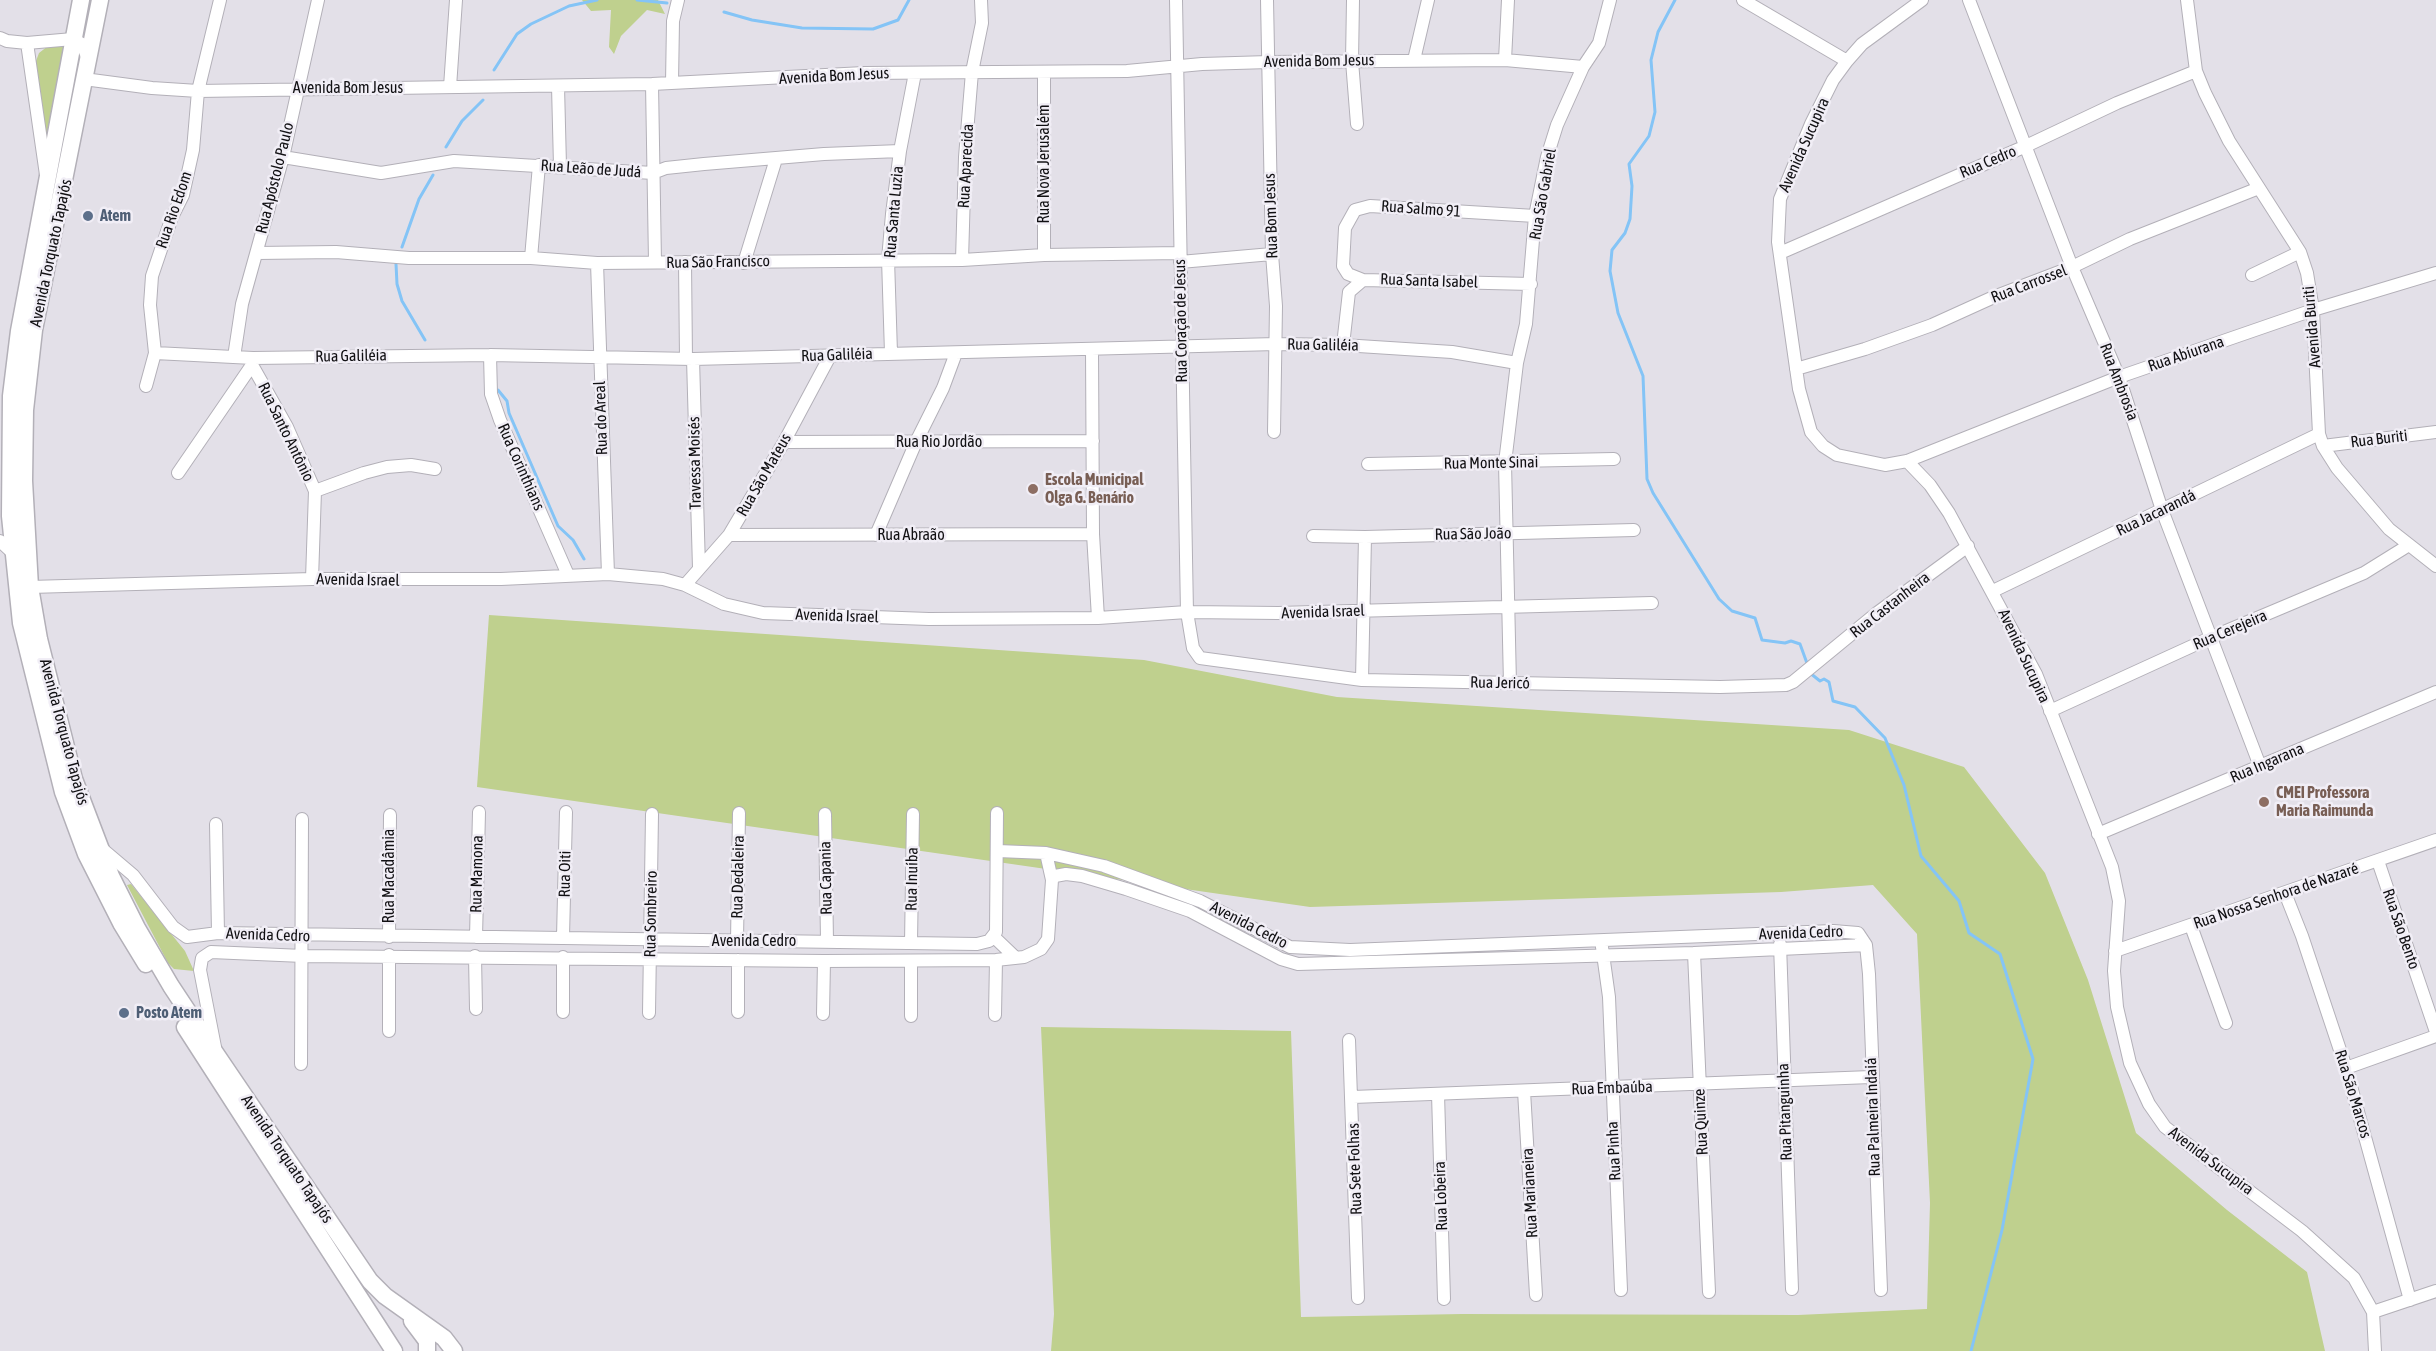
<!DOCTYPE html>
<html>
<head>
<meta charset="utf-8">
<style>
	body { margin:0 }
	canvas { display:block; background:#e3e0e8 }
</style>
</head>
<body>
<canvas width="2436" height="1351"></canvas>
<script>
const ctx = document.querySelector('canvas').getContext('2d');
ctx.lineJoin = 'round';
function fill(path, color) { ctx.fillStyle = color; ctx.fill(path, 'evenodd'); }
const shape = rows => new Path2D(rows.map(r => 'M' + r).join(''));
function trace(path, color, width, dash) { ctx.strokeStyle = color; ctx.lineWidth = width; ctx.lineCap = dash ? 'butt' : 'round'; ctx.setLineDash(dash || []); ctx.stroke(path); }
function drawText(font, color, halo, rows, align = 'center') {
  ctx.font = font + ' "Asap Condensed",sans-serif'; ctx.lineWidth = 5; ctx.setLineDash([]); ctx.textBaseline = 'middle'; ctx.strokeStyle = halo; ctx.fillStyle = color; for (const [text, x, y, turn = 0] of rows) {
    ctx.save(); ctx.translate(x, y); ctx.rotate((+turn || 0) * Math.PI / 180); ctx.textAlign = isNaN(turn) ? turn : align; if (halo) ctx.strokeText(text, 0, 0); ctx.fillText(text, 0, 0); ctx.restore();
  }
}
fill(shape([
	[582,0,658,0,665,14,647,10,621,36,614,54,609,47,611,10,591,11],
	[67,45,46,141,33,69,39,53,48,46],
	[489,615,1144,660,1337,697,1849,730,1964,767,2045,873,2088,980,2136,1133,2227,1210,2307,1272,2325,1351,1051,1351,1054,1314,1041,1027,1291,1031,1301,1317,1462,1314,1798,1315,1927,1309,1930,1203,1917,934,1873,885,1781,892,1310,907,477,787],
	[131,884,185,951,194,971,174,969,168,963,127,885]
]), '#bfd08e');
trace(shape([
	[637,0,667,3],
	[1675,0,1658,32,1651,60,1655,112,1649,136,1629,164,1632,186,1630,219,1625,233,1612,250,1610,271,1618,313,1643,376,1647,479,1653,493,1719,599,1732,611,1755,618,1762,640,1785,643,1791,641,1800,644,1808,666],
	[724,12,752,20,802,28,873,29,898,20,909,0],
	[494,70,517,34,531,24,569,6,597,0],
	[446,147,462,121,483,100],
	[402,247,419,199,433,175],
	[396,264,397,284,402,301,425,340],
	[498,390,507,401,509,413,558,526,573,540,584,559],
	[1810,673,1820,681,1824,679,1829,682,1833,701,1855,707,1885,738,1904,785,1921,856,1959,901,1969,933,2000,954,2033,1059,2002,1230,1971,1351]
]), '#84c4f6', 3);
const minor = shape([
	[1176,0,1187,612,1193,648,1200,658,1362,680,1720,687,1786,685,1793,682,1877,613,1968,546],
	[1267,0,1272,254,1276,306,1274,432],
	[1353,0,1352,61,1357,124],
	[1743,0,1847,61],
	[1922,0,1862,44,1847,61,1833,80,1811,124,1780,199,1778,242,1799,389,1811,432,1823,446,1837,455,1885,465,1907,461,2119,377,2313,310,2436,273],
	[1969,0,2072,267,2119,377,2162,510,2260,766],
	[2187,0,2196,71,2205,93,2229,141,2300,252,2307,273,2313,310,2319,434,2323,446,2337,468,2389,529,2436,566],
	[0,38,7,41,27,43,73,39,82,44,88,59],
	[27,43,46,175],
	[1414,60,1428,0],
	[1505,60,1508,0],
	[84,79,152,88,198,91,652,84,864,73,1127,71,1202,64,1269,62,1505,60,1583,67],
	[672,83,673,21,678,0],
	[652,84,655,262],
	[558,86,560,166],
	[450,87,456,0],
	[283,157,381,173,454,161,653,173,666,168,704,164,824,154,900,151],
	[257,253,336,252,409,258,531,258,597,263,962,260,1044,255,1179,253],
	[1780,253,2026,146,2117,103,2196,71],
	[1044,255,1044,73],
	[531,258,539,165],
	[962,260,965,157,972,72,982,23,981,0],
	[685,262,686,359],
	[1180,262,1272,254],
	[597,263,608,574],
	[744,263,776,159],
	[2252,275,2300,252],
	[1363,280,1348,274,1343,266,1345,228,1355,210,1370,206,1535,216],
	[1343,345,1349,292,1363,280,1531,284],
	[1092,350,1093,534,1098,618],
	[155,353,253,358,490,355,693,359,1276,344,1343,345,1452,352,1517,363],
	[891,353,888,259,892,214,900,151,915,73],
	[490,355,491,394,500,420,568,575],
	[234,357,242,304,283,157,318,0],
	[253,358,252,365,287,427,315,491,312,579],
	[693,359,699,568],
	[1796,369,1865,349,1932,325,1996,296,2072,267,2130,239,2259,188],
	[146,386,155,353,150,305,152,276,172,217,183,195,193,150,198,91,220,0],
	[784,442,1093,441],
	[2323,446,2436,432],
	[1907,461,1930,485,1949,513,2036,674,2112,867,2119,901,2114,971,2117,1007,2130,1063,2149,1104,2165,1127,2302,1231,2354,1278,2373,1312,2375,1351],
	[1368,464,1614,459],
	[178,473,252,365],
	[315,491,364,473,387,467,411,465,435,469],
	[729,535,1093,534],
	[876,535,916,442,943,388,956,353],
	[1313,536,1365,537,1634,530],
	[0,541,13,553],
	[685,585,729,535,784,442,830,356],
	[30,587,312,579,501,579,608,574,663,579,685,585,724,604,763,613,929,619,1098,618,1187,612,1278,613,1652,603],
	[1993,591,2319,434],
	[1362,680,1365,537],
	[1510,684,1505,463,1517,363,1526,324,1535,216,1547,157,1557,125,1583,67,1599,43,1610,0],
	[2050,711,2212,637,2364,573,2409,545],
	[825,814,827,941],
	[216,824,218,933],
	[2098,834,2436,692],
	[100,847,133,875,173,927,187,937,218,933,977,944,989,941,996,932,997,813],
	[998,851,1046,853,1104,866,1200,901,1290,947,1350,950,1833,931,1858,933,1866,945,1869,974,1881,1290],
	[2378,861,2436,1032],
	[1052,880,1055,876,1066,874,1082,876,1126,889,1190,911,1281,959,1298,964,1694,953,1866,945],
	[2285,893,2302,936,2346,1068,2410,1300],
	[2191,926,2226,1023],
	[389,937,390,815],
	[476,937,479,812],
	[563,937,566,812],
	[994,937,1016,958],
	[737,941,739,813],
	[911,943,913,814],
	[1780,944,1792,1289],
	[1602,947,1609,997,1621,1290],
	[2115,951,2436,840],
	[1694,953,1709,1292],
	[389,955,389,1031],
	[475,956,476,1009],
	[738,960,738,1012],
	[911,961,911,1016],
	[563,1012,563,957],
	[649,1013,652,814],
	[823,1014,824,961],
	[995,1015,996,960],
	[1349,1040,1358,1298],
	[215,1047,200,970,202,958,211,952,303,956,824,961,996,960,1024,957,1041,949,1048,939,1052,880,1046,853],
	[301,1064,302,819],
	[2346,1068,2436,1036],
	[1524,1091,1536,1295],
	[1438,1094,1444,1299],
	[1353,1097,1871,1077],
	[2373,1312,2436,1291]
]);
const highway = shape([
	[81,0,19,331,11,396,10,516,21,623,63,792,86,854,121,923,146,964],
	[100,0,34,330,25,410,24,481,30,587,39,639,74,779,111,876,137,928,171,986,216,1054,370,1281,385,1296,444,1338,454,1351],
	[185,1027,394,1351],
	[412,1321,427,1341,427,1351]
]);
trace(minor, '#b3b0b8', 14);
trace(highway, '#b3b0b8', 19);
trace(minor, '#fff', 12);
trace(highway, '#fff', 16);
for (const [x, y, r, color] of [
	[88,216,6,"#5c6f8a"],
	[1033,489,6,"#8d6e63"],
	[2264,802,6,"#8d6e63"],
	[124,1013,6,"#5c6f8a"]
]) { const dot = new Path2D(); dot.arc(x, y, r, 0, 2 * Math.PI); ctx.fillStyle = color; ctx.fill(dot); trace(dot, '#f1eef6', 2); }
drawText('16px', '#111013', '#f1eef6', [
	["Avenida Bom Jesus",1319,61,-1],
	["Avenida Bom Jesus",834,76,-3],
	["Avenida Bom Jesus",348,88],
	["Avenida Sucupira",1804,145,-66],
	["Rua Cedro",1988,162,-23],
	["Rua Nova Jerusalém",1044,164,-90],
	["Rua Aparecida",966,166,-87],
	["Rua Leão de Judá",591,169,4],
	["Rua Apóstolo Paulo",275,178,-76],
	["Rua São Gabriel",1543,194,-80],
	["Rua Salmo 91",1421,209,4],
	["Rua Rio Edom",174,210,-71],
	["Rua Santa Luzia",894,212,-85],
	["Rua Bom Jesus",1271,216,-92],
	["Avenida Torquato Tapajós",51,253,-78],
	["Rua São Francisco",718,262,-1],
	["Rua Santa Isabel",1429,281,2],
	["Rua Carrossel",2029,284,-21],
	["Rua Coração de Jesus",1181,321,-91],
	["Avenida Buriti",2312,327,-95],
	["Rua Galiléia",1323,345,1],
	["Rua Abíurana",2186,354,-19],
	["Rua Galiléia",837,355,-2],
	["Rua Galiléia",351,356,-1],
	["Rua Ambrosia",2119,382,69],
	["Rua do Areal",601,418,-92],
	["Rua Santo Antônio",286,432,64],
	["Rua Buriti",2379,439,-7],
	["Rua Rio Jordão",939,442],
	["Travessa Moisés",695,463,-91],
	["Rua Monte Sinai",1491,463,-1],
	["Rua Corinthians",521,467,66],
	["Rua São Mateus",764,475,-60],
	["Rua Jacarandá",2156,513,-26],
	["Rua São João",1473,534,-1],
	["Rua Abraão",911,535],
	["Avenida Israel",358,580,1],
	["Rua Castanheira",1890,605,-38],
	["Avenida Israel",1323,612,-2],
	["Avenida Israel",837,616,2],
	["Rua Cerejeira",2230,630,-23],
	["Avenida Sucupira",2024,656,65],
	["Rua Jericó",1500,683,1],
	["Avenida Torquato Tapajós",64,732,75],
	["Rua Ingarana",2267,763,-23],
	["Rua Mamona",477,874,-89],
	["Rua Oiti",565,874,-89],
	["Rua Macadâmia",389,876,-90],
	["Rua Dedaleira",738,877,-89],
	["Rua Capania",826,878,-91],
	["Rua Inuíba",912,879,-89],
	["Rua Nossa Senhora de Nazaré",2276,896,-19],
	["Rua Sombreiro",651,914,-89],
	["Avenida Cedro",1249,925,27],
	["Rua São Bento",2401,929,71],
	["Avenida Cedro",1801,933,-2],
	["Avenida Cedro",268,935,2],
	["Avenida Cedro",754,941],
	["Rua Embaúba",1612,1088,-2],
	["Rua São Marcos",2353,1094,73],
	["Rua Pitanguinha",1785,1112,-92],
	["Rua Palmeira Indaiá",1873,1117,-92],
	["Rua Quinze",1701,1122,-93],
	["Rua Pinha",1614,1151,-93],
	["Avenida Torquato Tapajós",287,1159,56],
	["Avenida Sucupira",2211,1161,37],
	["Rua Sete Folhas",1355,1169,-92],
	["Rua Marianeira",1530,1193,-93],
	["Rua Lobeira",1441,1196,-92]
]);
drawText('bold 16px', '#4e5e75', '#f1eef6', [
	["Atem",100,216],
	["Posto Atem",136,1013]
], 'left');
drawText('bold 16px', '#785e54', '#f1eef6', [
	["Escola Municipal",1045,480],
	["Olga G. Benário",1045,498],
	["CMEI Professora",2276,793],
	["Maria Raimunda",2276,811]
], 'left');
</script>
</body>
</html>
